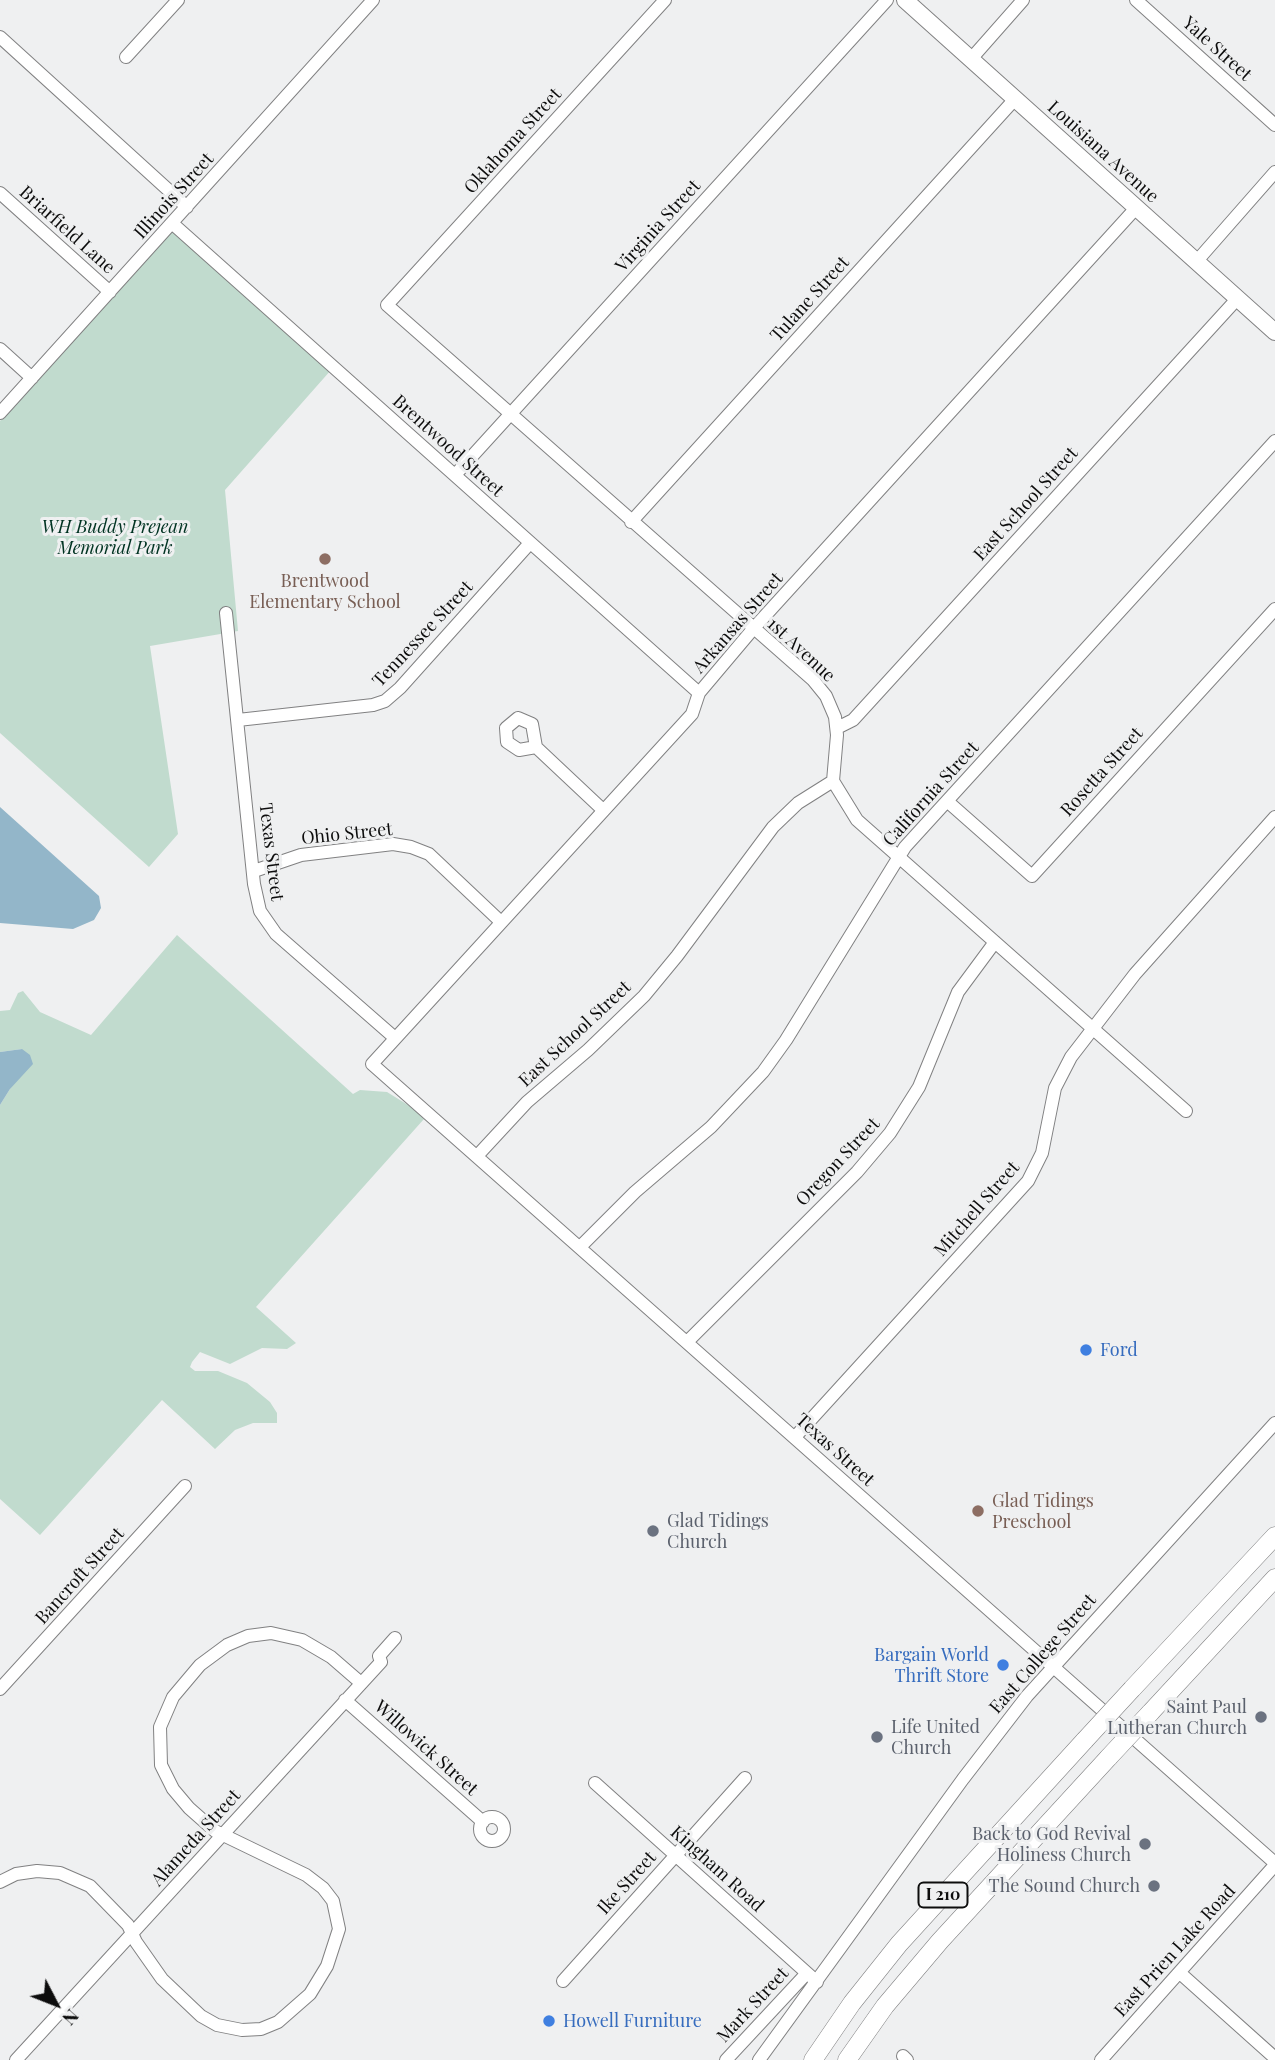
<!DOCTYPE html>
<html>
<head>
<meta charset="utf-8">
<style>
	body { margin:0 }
	#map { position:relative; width:1275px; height:2060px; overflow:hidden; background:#eff0f1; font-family:"Playfair Display",serif }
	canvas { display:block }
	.north { position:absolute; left:21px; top:1969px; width:70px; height:70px; -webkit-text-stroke:5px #eff0f1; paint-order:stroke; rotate:132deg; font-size:19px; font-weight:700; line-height:28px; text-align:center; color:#0d0d0d }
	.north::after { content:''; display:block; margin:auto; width:24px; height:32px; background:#0d0d0d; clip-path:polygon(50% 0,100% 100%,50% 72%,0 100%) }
</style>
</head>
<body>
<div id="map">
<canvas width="1275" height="2060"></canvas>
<div class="north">N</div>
</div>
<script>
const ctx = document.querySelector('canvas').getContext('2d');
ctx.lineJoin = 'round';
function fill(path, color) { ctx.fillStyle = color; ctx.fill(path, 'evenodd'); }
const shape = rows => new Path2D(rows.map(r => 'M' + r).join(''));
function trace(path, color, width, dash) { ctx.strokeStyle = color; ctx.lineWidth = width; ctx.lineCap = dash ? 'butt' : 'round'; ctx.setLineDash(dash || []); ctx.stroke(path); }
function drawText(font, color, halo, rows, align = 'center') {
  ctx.font = font + ' "Playfair Display",serif'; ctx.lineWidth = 6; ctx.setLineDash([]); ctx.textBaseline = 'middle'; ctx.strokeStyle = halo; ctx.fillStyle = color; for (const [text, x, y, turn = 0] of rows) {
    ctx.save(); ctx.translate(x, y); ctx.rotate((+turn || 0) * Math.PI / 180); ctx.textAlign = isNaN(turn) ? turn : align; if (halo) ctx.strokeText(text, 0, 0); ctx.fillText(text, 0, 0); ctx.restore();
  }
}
fill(shape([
	[174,229,331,370,225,490,238,631,150,646,178,834,149,867,0,733,0,421],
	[177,935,353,1094,360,1090,387,1092,416,1110,424,1119,256,1307,296,1343,287,1349,262,1348,230,1364,200,1352,192,1362,190,1367,195,1371,218,1371,247,1383,270,1402,277,1413,277,1423,253,1423,235,1430,215,1449,162,1400,40,1535,0,1499,0,1105,10,1089,22,1049,0,1052,0,1011,10,1010,18,993,23,991,40,1012,91,1035]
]), '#c1dbce');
fill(shape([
	[0,807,99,896,101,908,94,920,73,929,0,923],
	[22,1049,30,1055,33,1064,10,1089,0,1105,0,1052]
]), '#93b6c9');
const minor = shape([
	[665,0,387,305,813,680,826,696,835,717,837,735,833,781,857,820,1186,1111],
	[1136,0,1275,125],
	[0,37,187,207],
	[126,57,178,0],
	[971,59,1023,0],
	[0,193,110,292],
	[1136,208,753,629,699,693,692,714,372,1064,1275,1863],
	[173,224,699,693],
	[1196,262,1275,172],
	[0,349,32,378],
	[0,413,373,0],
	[455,475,887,0],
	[631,522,1015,99],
	[226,613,254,884,260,911,276,934,395,1038],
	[518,718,532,724,536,747,519,750,507,742,506,728,518,718],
	[238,720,373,705,385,701,400,688,530,543],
	[837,728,853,720,1237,299],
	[536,747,603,810],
	[947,801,1032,876,1275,609],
	[254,871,301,855,393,844,411,847,429,854,501,922],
	[477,1156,527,1102,588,1050,644,996,677,956,773,827,798,803,833,781],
	[580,1247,635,1192,711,1127,763,1072,786,1040,905,847,1275,441],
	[687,1342,857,1172,890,1133,919,1087,958,992,995,942],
	[795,1437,1028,1181,1042,1153,1055,1088,1071,1057,1135,974,1275,817],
	[0,1689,185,1486],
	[345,1700,483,1822],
	[595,1783,817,1982],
	'480 1829a12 12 0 1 1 24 0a12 12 0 1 1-24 0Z',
	[0,1882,16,1874,37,1871,60,1873,90,1886,128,1925,136,1942,162,1979,201,2016,217,2025,242,2030,261,2029,278,2022,310,1994,327,1966,339,1929,333,1901,323,1888,306,1875,215,1831,189,1808,173,1789,161,1765,160,1727,173,1697,200,1665,227,1645,248,1636,271,1633,302,1640,331,1657,361,1683],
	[1180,1973,1275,2058],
	[563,1981,745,1778],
	[903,2056,907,2060],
	[16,2060,381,1662,379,1656,395,1638],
	[726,2060,807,1973],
	[759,2060,963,1779,1027,1696,1275,1423],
	[1101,2060,1275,1865]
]);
const major = shape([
	[905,0,1275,332]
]);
const highway = shape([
	[1132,1689,1275,1536],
	[1150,1713,1275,1578],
	[813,2060,852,2003,899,1944,1085,1740],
	[847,2060,885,2006,940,1941,1109,1757]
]);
trace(minor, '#818182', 14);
trace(major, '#818182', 18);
trace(highway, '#818182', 19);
trace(minor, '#fff', 12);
trace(major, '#fff', 16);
trace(highway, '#fff', 18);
const highwayBridge = shape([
	[1085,1740,1132,1689],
	[1109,1757,1150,1713]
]);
trace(highwayBridge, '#818182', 19, []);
trace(highwayBridge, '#fff', 18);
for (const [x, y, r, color] of [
	[325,559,7,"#8d6e63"],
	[1086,1350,7,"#3f7fe0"],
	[978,1511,7,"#8d6e63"],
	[653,1531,7,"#6b7280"],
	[1003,1665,7,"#3f7fe0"],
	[1261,1717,7,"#6b7280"],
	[877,1737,7,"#6b7280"],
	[1145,1844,7,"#6b7280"],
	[1154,1886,7,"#6b7280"],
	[549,2021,7,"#3f7fe0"]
]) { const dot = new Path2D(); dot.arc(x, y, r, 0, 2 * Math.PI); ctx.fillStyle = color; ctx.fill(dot); trace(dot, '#eff0f1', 2.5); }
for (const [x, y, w] of [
	[943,1895,49]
]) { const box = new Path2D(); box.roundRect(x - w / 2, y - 12.5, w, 25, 5); ctx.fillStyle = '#eff0f1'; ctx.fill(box); trace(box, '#0d0d0d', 2); }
drawText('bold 16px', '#0d0d0d', null, [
	["I 210",943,1895]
]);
drawText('18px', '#0d0d0d', '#eff0f1', [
	["Yale Street",1217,49,42],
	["Oklahoma Street",513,141,-48],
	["Louisiana Avenue",1103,152,42],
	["Illinois Street",174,196,-48],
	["Virginia Street",658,226,-48],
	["Briarfield Lane",67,230,42],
	["Tulane Street",810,299,-48],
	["Brentwood Street",448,446,42],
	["East School Street",1026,504,-48],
	["Arkansas Street",738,623,-49],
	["Tennessee Street",423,634,-47],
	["1st Avenue",801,650,43],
	["Rosetta Street",1102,772,-48],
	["California Street",931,794,-48],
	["Ohio Street",347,834,-6],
	["Texas Street",271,852,83],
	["East School Street",575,1034,-43],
	["Oregon Street",838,1162,-47],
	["Mitchell Street",977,1209,-49],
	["Texas Street",835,1450,42],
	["Bancroft Street",80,1576,-48],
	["East College Street",1043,1654,-49],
	["Willowick Street",426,1748,42],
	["Alameda Street",196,1838,-48],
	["Kingham Road",717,1869,42],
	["Ike Street",627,1883,-48],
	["East Prien Lake Road",1175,1951,-48],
	["Mark Street",753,2005,-47]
]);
drawText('italic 18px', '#032', '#eff0f1', [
	["WH Buddy Prejean",115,527],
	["Memorial Park",115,548]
]);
drawText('18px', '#785e54', '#eff0f1', [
	["Brentwood",325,581],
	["Elementary School",325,602],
	["Glad Tidings",992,1501,"left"],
	["Preschool",992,1522,"left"]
]);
drawText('18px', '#366cbe', '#eff0f1', [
	["Ford",1100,1350],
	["Bargain World",989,1655,"right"],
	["Thrift Store",989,1676,"right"],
	["Howell Furniture",563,2021]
], 'left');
drawText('18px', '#5b616d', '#eff0f1', [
	["Glad Tidings",667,1521,"left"],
	["Church",667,1542,"left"],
	["Saint Paul",1247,1707],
	["Lutheran Church",1247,1728],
	["Life United",891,1727,"left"],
	["Church",891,1748,"left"],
	["Back to God Revival",1131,1834],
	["Holiness Church",1131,1855],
	["The Sound Church",1140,1886]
], 'right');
</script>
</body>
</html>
